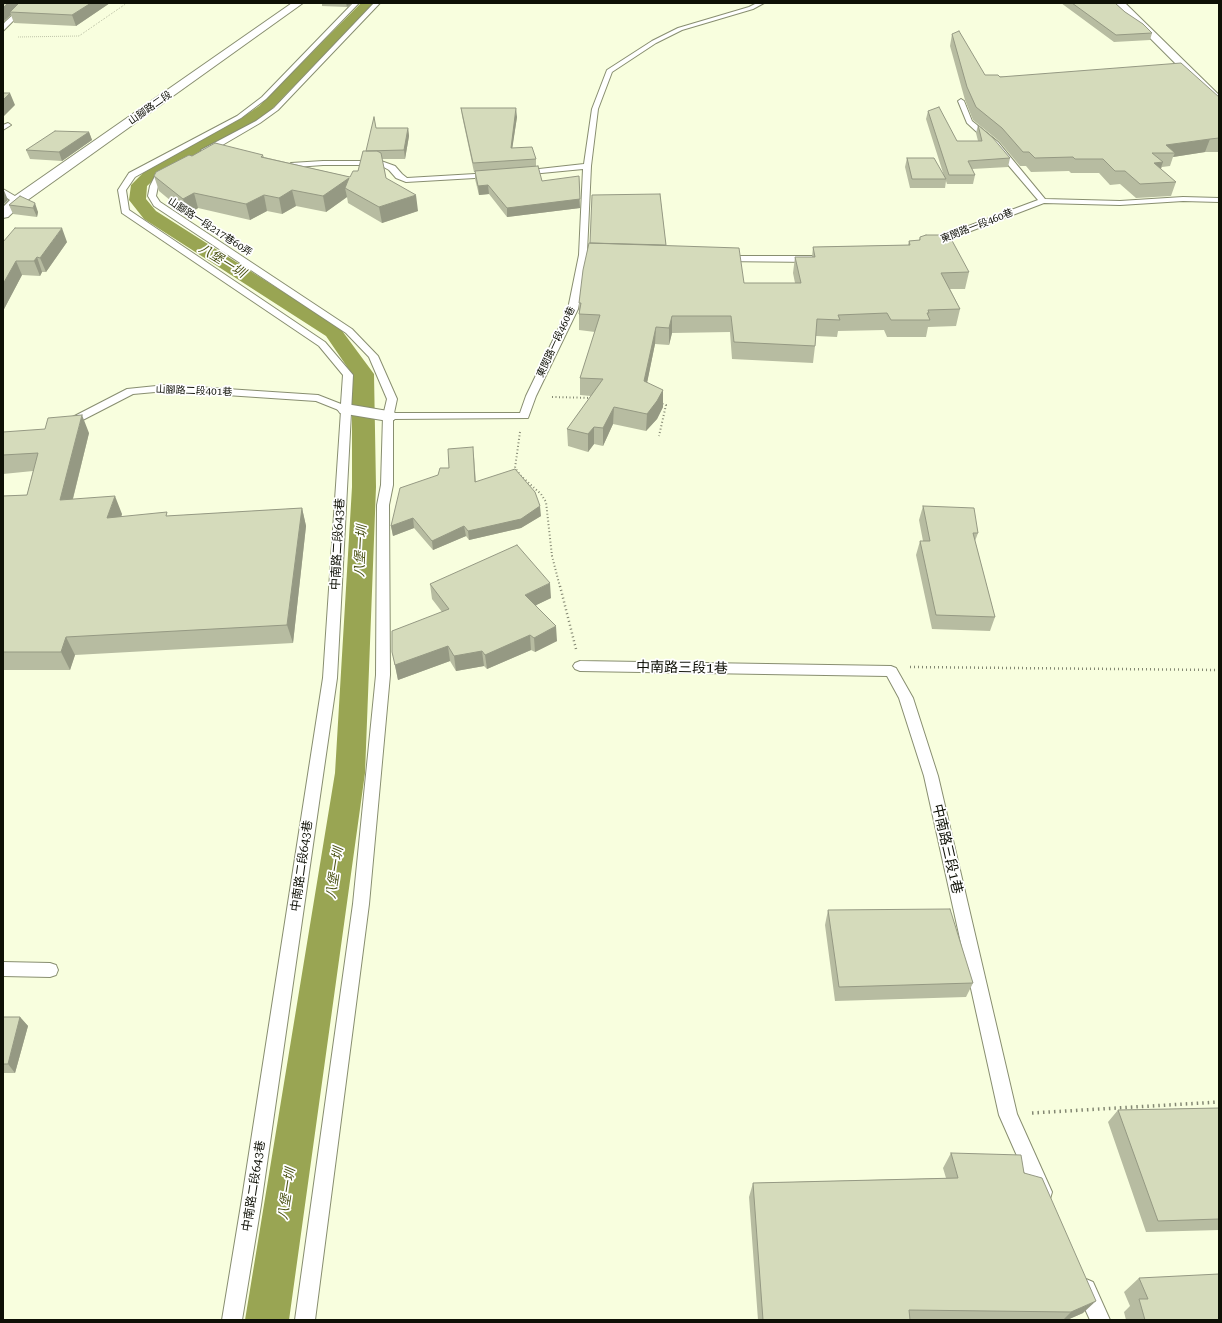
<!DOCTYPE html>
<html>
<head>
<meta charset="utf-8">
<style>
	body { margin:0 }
	#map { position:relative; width:1222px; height:1323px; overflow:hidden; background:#f8fede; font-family:"Roboto Serif",serif }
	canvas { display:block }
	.frame { position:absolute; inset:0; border:4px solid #0e1006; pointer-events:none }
</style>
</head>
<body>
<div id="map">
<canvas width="1222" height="1323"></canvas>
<div class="frame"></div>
</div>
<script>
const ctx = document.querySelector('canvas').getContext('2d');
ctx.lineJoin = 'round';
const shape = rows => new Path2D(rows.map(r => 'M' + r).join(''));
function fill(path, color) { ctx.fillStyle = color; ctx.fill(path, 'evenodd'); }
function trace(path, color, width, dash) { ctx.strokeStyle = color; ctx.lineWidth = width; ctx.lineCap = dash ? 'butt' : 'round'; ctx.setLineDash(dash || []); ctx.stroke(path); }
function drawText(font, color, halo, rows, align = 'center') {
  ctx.font = font + ' "Roboto Serif","Noto Sans TC",serif'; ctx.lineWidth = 3.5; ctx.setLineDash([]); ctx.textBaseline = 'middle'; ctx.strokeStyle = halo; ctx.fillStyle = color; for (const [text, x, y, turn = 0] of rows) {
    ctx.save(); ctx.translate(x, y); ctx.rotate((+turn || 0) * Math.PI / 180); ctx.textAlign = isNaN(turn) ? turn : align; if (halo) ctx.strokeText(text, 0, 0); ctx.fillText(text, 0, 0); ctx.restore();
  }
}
fill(shape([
	[361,3,374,3,269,112,250,125,157,177,147,186,146,199,156,211,340,328,374,374,376,487,365,773,289,1320,245,1320,335,773,352,487,352,374,326,336,144,219,129,200,131,185,145,171,240,119,259,106,361,3]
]), '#99a553');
const service = shape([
	[29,3,36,3,22,12,3,31,3,25,5,22,18,10,29,3],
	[353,3,359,3,266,99,241,118,135,177,126,190,129,210,325,342,353,375,337,678,261,1205,242,1320,222,1320,241,1205,323,678,341,411,316,401,166,391,133,394,71,426,63,426,62,424,63,422,127,389,166,385,318,395,341,404,343,375,319,346,122,213,118,190,129,173,237,116,262,97,353,3],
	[374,3,380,3,278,110,260,123,207,154,201,154,201,150,256,121,274,108,374,3],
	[757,3,764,3,753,9,682,30,656,43,612,72,598,109,591,166,587,252,603,252,607,255,603,258,587,258,578,309,536,396,528,418,393,419,393,485,389,505,390,675,369,904,315,1320,295,1320,353,904,376,675,377,505,381,485,383,416,387,399,369,357,346,333,154,206,148,196,150,186,155,176,166,170,172,170,172,174,161,179,158,186,156,196,160,202,352,329,378,356,397,399,394,413,520,413,526,396,568,309,579,255,583,169,521,175,517,173,521,171,584,164,592,109,607,70,652,41,678,28,749,7,757,3],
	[961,99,964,101,972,121,998,142,1045,199,1120,201,1183,197,1219,198,1219,202,1183,201,1120,205,1044,203,937,244,931,244,930,242,931,240,1038,200,992,146,967,123,958,101,961,99],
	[8,123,11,125,3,130,3,125,8,123],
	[323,161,381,161,395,166,402,174,407,178,492,173,496,175,492,177,406,182,396,178,389,170,380,165,323,165,296,167,291,171,295,173,291,175,282,171,291,163,323,161],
	[3,189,20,199,20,203,14,203,3,195,3,189],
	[722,256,813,256,817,259,813,262,719,261,718,259,719,257,722,256],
	[580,661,891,666,896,668,913,698,938,776,1017,1114,1052,1192,1050,1199,1043,1201,1036,1199,999,1115,924,776,899,698,887,676,580,671,575,669,573,666,575,663,580,661],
	[3,962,50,963,56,965,58,970,56,975,50,977,3,976,3,962],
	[1086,1279,1093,1282,1110,1320,1090,1320,1076,1289,1079,1282,1086,1279]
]);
const minor = shape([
	[346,404,394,412,397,416,394,420,388,421,340,413,337,409,340,405,346,404]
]);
const secondary = shape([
	[292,3,303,3,22,204,8,217,3,218,3,207,12,198,292,3],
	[1115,3,1125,3,1219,95,1219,104,1215,103,1115,3]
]);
trace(service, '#888e70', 2);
trace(minor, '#888e70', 2);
trace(secondary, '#888e70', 2);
trace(shape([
	[18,37,79,36,127,3]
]), '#838772', 1, [0.5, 1.5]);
trace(shape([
	[552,397,593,398],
	[659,403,666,405,659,436],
	[520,432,515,468,521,476,541,494,546,502,552,556,560,587]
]), '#838772', 2, [1, 2.5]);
trace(shape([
	[560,586,576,649],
	[910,667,1219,670]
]), '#838772', 2.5, [1, 3]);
trace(shape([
	[1032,1113,1219,1102]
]), '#838772', 3.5, [1.5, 4]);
fill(service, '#fff');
fill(minor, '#fff');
fill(secondary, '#fff');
fill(shape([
	[3,3,110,3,76,26,14,23,11,15,4,21],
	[322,3,352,3,347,7,322,6],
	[1061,3,1115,3,1125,12,1152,33,1150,40,1114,42],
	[952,34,985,75,1219,97,1219,152,1205,152,1173,157,1170,166,1162,167,1161,169,1176,182,1171,196,1136,198,1120,184,1110,185,1099,173,1071,173,1069,171,1031,172,1026,166,1020,166,999,141,973,120,965,100,950,46],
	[461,108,517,117,512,148,536,159,536,166,542,181,580,208,507,217,489,194,479,195,475,179,475,172,474,172,462,116],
	[928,111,957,141,978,141,976,133,978,125,1010,158,1008,167,972,169,975,175,973,184,947,184,946,181,945,188,910,188,905,167,907,158,944,176,926,119],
	[408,128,409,136,405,159,382,159,386,178,418,211,382,223,348,203,347,197,326,212,296,206,282,214,267,211,250,220,198,208,188,215,159,191,154,176,192,156,263,155,264,157,350,177,358,171,366,151],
	[89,132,92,140,62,161,30,159,26,150],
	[660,194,666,246,744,283,795,283,793,273,795,257,812,257,813,247,908,245,909,241,919,240,920,237,969,272,965,289,950,289,960,309,956,326,928,327,926,337,887,337,884,330,838,331,837,337,816,336,815,346,813,363,732,359,730,332,672,333,669,345,655,344,647,382,663,407,657,419,646,431,613,424,603,446,594,444,588,452,568,446,567,429,591,396,580,395,580,378,595,332,579,330,579,303,590,243],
	[20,196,38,212,37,217,13,214,9,205],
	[3,242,67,242,46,272,42,272,40,276,22,275,3,311],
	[3,432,89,433,73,499,122,514,121,517,168,516,302,508,306,526,293,643,75,655,70,670,3,670,3,496,27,495,33,471,3,474],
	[474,457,476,482,541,516,521,528,469,540,466,536,433,550,414,528,393,536,391,526,438,475,449,468],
	[923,506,978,533,975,541,995,617,990,631,932,629,916,555,920,541,923,541,919,520],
	[430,584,551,598,536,605,557,641,535,652,531,650,487,669,484,666,456,671,450,661,398,680,392,652,442,612,432,599],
	[828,910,973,983,966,997,835,1001,825,925],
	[3,1017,20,1017,28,1026,15,1073,3,1073],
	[1219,1108,1219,1230,1146,1232,1108,1122,1118,1110],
	[951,1153,1024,1173,1083,1313,1067,1320,758,1320,749,1197,753,1183,946,1178,943,1168],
	[1139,1278,1219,1320,1126,1320,1124,1312,1130,1306,1124,1292]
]), '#b7bca1');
fill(shape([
	[8,3,26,3,10,12,11,15,4,21,3,24,3,8],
	[91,3,110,3,76,26,72,15],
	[346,3,352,3,347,7],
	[10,93,15,105,3,117,3,100],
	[516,108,517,117,511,157,511,148],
	[408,128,409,136,405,159,404,150],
	[89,132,92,140,62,161,59,152],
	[1210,139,1205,152,1173,157,1175,153,1166,145],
	[1163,162,1158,176,1154,163],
	[579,176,580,208,507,217,507,208],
	[349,178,345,188,347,197,326,212,323,196],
	[488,185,489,194,479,195,478,186],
	[3,188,8,200,3,205],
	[292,190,296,206,282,214,279,198],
	[194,193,198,208,188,215,183,199],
	[264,195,267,211,250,220,246,204],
	[416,195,418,211,382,223,379,207],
	[35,203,38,212,37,217,33,208],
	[62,228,67,242,46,272,40,258],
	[37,257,42,272,40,276,34,261],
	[16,261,22,275,3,311,3,284],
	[672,316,672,333,669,345,669,328],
	[656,327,655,344,644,398,644,381],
	[663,390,663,407,657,419,646,431,647,414],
	[614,407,613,424,603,446,603,428],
	[82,415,89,433,68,518,60,500],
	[594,427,594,444,588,452,588,434],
	[115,496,122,514,115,536,107,518],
	[540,506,541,516,521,528,469,540,468,531],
	[302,508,306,526,293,643,287,625],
	[413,518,414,528,393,536,391,526],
	[464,526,466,536,433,550,432,541],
	[550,583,551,598,526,610,525,595],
	[556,626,557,641,535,652,534,638],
	[530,635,531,650,487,669,485,655],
	[66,637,75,655,70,670,61,652],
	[448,646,450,661,398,680,395,665],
	[482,651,484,666,456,671,454,656],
	[20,1017,28,1026,15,1073,8,1064],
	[1096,1301,1083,1313,1067,1320,1063,1320,1071,1312]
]), '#959983');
const building = shape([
	[3,3,8,3,3,8,3,3],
	[19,3,91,3,72,15,10,12,19,3],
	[1072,3,1115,3,1125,12,1143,24,1152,33,1116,35,1072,3],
	[959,31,985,75,998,75,1000,77,1181,63,1219,97,1219,138,1210,139,1166,145,1175,153,1152,153,1163,162,1154,163,1176,182,1140,184,1125,171,1115,171,1103,159,1075,159,1073,157,1035,158,1029,152,1023,152,1002,128,976,107,967,87,952,34,959,31],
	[3,93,10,93,3,100,3,93],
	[939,107,957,141,982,141,978,125,993,138,1010,158,968,161,975,175,949,175,928,111,939,107],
	[461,108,516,108,511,148,532,147,536,159,473,163,461,108],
	[374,117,376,128,408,128,404,150,366,151,374,117],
	[55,131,89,132,59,152,26,150,55,131],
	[215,143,263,155,261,157,350,177,353,171,358,171,363,151,377,151,381,153,386,178,416,195,379,207,345,188,349,178,323,196,292,190,279,198,264,195,246,204,194,193,183,199,154,176,156,172,189,155,192,156,215,143],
	[907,158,934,158,946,179,912,179,907,158],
	[538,166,542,181,579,176,580,199,507,208,488,185,478,186,475,171,538,166],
	[660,194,666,245,590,243,592,195,660,194],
	[20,196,35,203,33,208,9,205,20,196],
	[15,228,62,228,40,258,37,257,34,261,16,261,3,284,3,242,15,228],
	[926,235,949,235,969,272,941,273,960,309,928,310,929,313,927,313,930,320,891,320,887,313,838,315,840,320,817,319,815,346,734,342,731,316,672,316,669,328,656,327,644,381,663,390,657,401,647,414,614,407,603,428,594,427,588,434,567,429,603,379,580,378,600,315,579,314,581,303,579,303,583,270,589,243,739,248,744,283,801,283,795,257,815,257,813,247,910,245,909,241,920,240,920,237,926,235],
	[82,415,60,500,115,496,107,518,167,512,166,516,302,508,287,625,66,637,61,652,3,652,3,496,27,495,38,453,3,455,3,432,45,429,48,418,82,415],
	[473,447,475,482,515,469,535,492,540,506,521,519,468,531,464,526,432,541,413,518,391,526,400,488,438,475,440,468,449,468,448,449,473,447],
	[923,506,974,508,978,533,973,533,995,617,936,615,920,541,930,541,923,506],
	[517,545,550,583,525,595,556,626,534,638,530,635,485,655,482,651,454,656,448,646,395,665,392,652,392,631,449,609,430,584,517,545],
	[950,909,973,983,839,987,828,910,950,909],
	[3,1017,20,1017,8,1064,3,1064,3,1017],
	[1219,1108,1219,1219,1158,1221,1118,1110,1219,1108],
	[951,1153,1021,1155,1024,1173,1042,1178,1096,1301,1071,1312,909,1310,910,1320,763,1320,753,1183,958,1178,951,1153],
	[1219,1274,1219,1320,1145,1320,1139,1299,1148,1299,1139,1278,1219,1274]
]);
fill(building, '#d5dbbb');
trace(building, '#959983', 1);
drawText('10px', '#0e1006', '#fff', [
	["山腳路二段",150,108,-35],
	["東閔路一段460巷",977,226,-21],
	["山腳路一段217巷60弄",210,227,33],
	["東閔路一段460巷",556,342,-65],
	["山腳路二段401巷",194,391,2]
]);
drawText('12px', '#0e1006', '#fff', [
	["中南路二段643巷",338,544,-87],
	["中南路二段643巷",302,866,-82],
	["中南路二段643巷",254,1186,-81]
]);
drawText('italic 13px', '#4b5215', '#fff', [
	["八堡一圳",222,261,32],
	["八堡一圳",361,551,-87],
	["八堡一圳",335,873,-81],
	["八堡一圳",287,1194,-81]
]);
drawText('14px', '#0e1006', '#fff', [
	["中南路三段1巷",682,668,1],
	["中南路三段1巷",947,849,77]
]);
</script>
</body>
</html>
